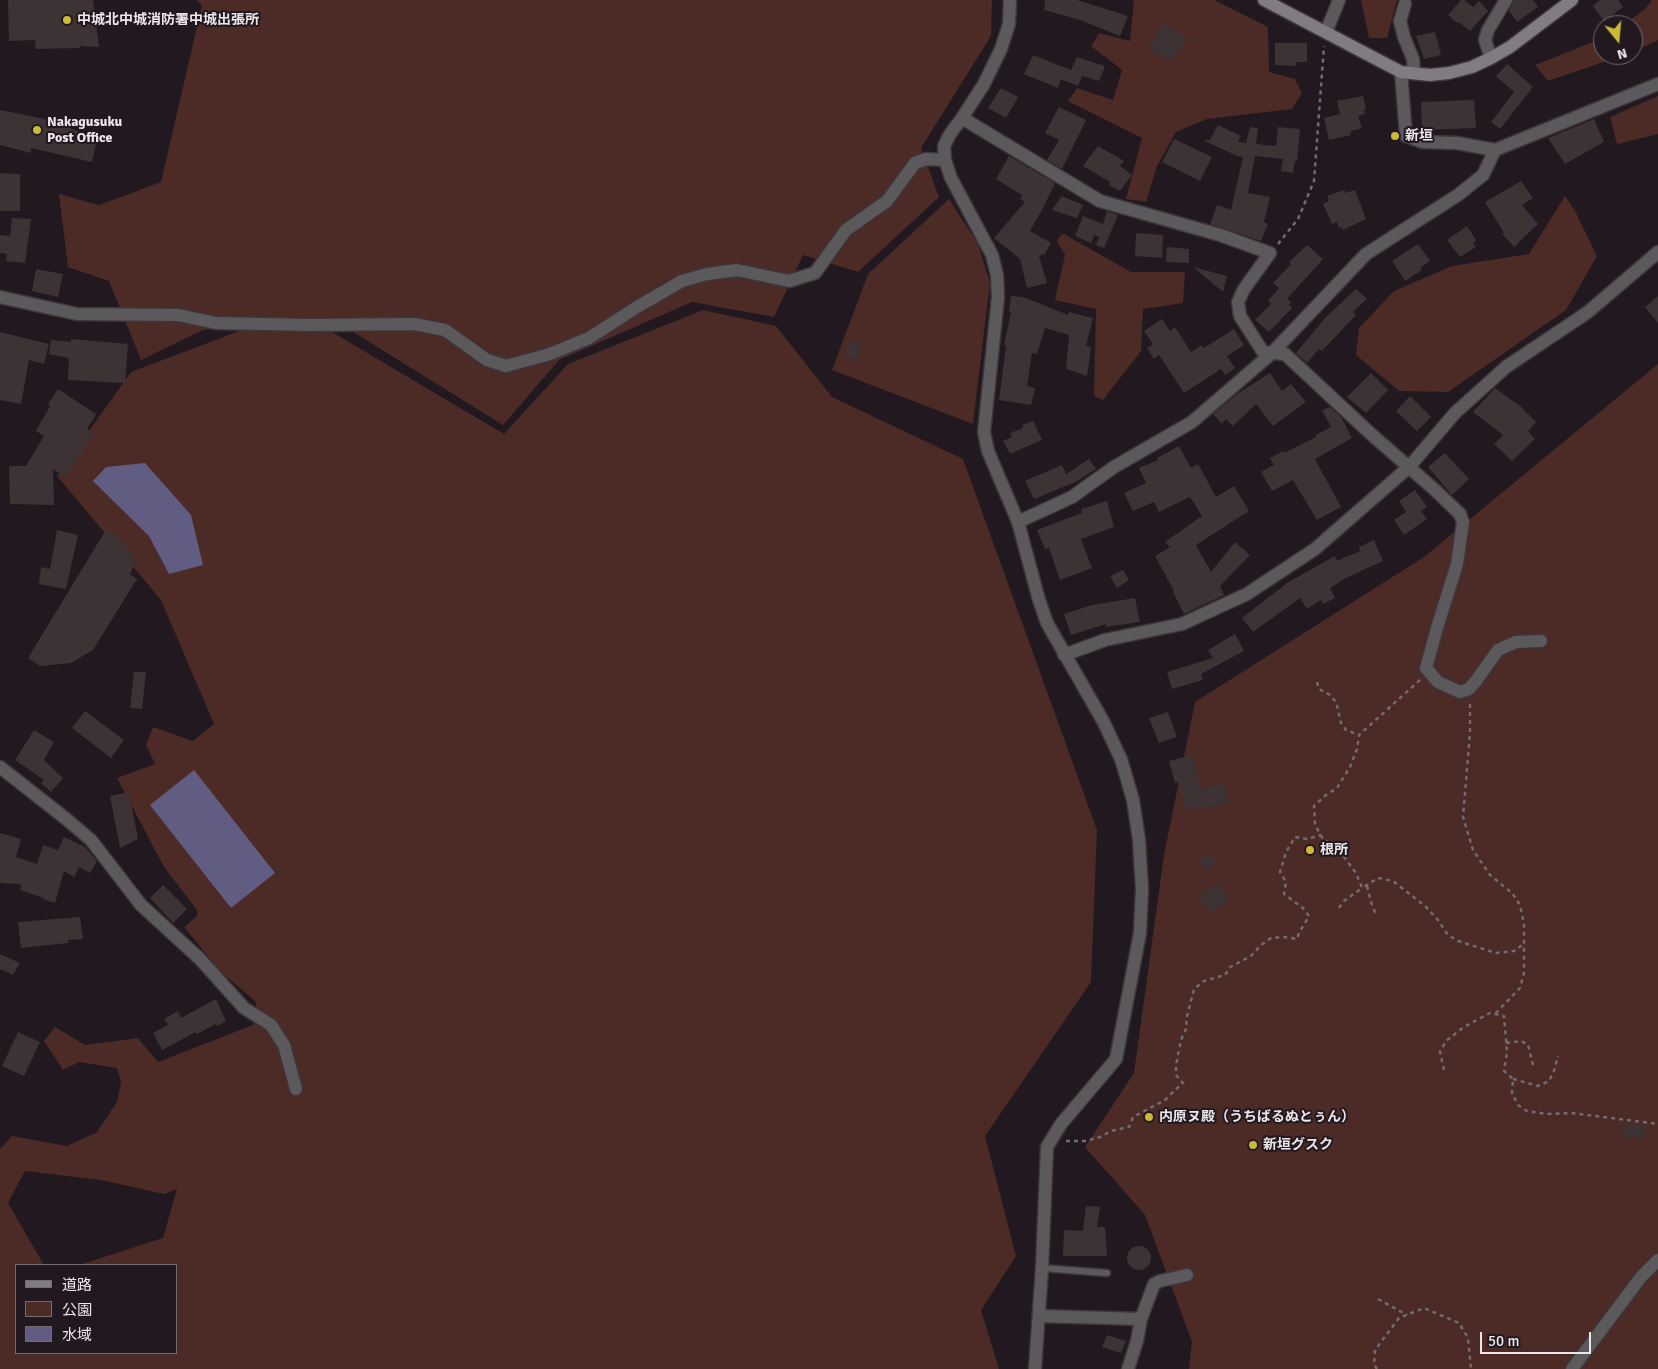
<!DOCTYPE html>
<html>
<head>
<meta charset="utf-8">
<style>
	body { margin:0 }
	#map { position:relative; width:1658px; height:1369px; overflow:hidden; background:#21191f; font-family:Signika,"Noto Sans JP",sans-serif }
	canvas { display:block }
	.legend { position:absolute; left:15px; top:1264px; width:162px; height:90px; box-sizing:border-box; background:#21191f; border:1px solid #726b70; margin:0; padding:6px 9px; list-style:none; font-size:15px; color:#ece6ea }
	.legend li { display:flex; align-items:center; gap:10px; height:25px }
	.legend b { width:25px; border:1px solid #726b70 }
	.north { position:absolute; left:1593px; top:15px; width:50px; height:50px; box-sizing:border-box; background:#21191f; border:1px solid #726b70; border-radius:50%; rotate:163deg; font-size:14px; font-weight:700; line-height:20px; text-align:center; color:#ece6ea }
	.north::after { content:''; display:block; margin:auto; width:18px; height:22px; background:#ccb938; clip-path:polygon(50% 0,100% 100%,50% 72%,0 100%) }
	.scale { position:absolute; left:1480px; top:1332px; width:111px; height:22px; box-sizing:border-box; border:2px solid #ece6ea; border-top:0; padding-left:6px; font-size:15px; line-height:18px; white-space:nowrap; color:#ece6ea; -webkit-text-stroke:4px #21191f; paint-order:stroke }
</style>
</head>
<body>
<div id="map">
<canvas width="1658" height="1369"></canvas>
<ul class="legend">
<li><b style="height:6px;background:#807c82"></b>道路</li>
<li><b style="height:14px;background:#4c2a26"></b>公園</li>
<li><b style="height:14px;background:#615d82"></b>水域</li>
</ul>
<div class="north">N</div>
<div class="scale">50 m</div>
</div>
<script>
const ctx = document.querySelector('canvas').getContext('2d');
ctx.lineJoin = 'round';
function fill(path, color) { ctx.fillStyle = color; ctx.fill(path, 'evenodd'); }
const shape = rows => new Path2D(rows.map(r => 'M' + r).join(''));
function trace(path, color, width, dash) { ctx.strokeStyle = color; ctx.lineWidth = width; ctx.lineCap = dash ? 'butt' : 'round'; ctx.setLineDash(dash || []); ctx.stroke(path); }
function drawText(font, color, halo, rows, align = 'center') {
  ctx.font = font + ' Signika,"Noto Sans JP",sans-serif'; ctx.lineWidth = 4; ctx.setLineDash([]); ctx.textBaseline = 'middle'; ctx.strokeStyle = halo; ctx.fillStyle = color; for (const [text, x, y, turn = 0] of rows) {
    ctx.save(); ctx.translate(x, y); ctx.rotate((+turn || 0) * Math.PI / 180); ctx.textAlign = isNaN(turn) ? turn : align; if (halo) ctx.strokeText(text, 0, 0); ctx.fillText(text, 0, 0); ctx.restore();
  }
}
fill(shape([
	[196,0,992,0,991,36,921,148,939,197,858,272,803,255,774,317,692,302,559,360,503,425,329,317,203,330,141,360,109,281,68,267,59,194,99,205,161,182,202,5],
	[1134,0,1214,0,1268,27,1269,72,1295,79,1302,93,1292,109,1207,119,1176,132,1157,166,1146,202,1126,199,1142,138,1068,101,1077,88,1113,100,1122,70,1091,46,1099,33,1130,41],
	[1361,0,1397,0,1387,38,1369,38],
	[1652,0,1658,0,1658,40,1633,52,1633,25,1624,25,1646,8],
	[1603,38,1603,55,1624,55,1548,81,1535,65],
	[1658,96,1658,134,1617,144,1610,117],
	[1565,196,1575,211,1597,256,1566,310,1448,392,1399,391,1356,355,1359,328,1394,291,1452,266,1529,254],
	[949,199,978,244,990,283,973,424,832,370,868,274],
	[1062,233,1131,272,1185,272,1183,303,1143,309,1141,351,1103,400,1094,396,1096,309,1055,300,1065,255,1057,241],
	[703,310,776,326,832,397,963,459,1097,830,1091,982,985,1136,1016,1256,981,1310,999,1369,0,1369,0,1149,12,1136,67,1146,97,1132,117,1102,121,1082,117,1068,79,1062,63,1070,44,1041,55,1027,85,1045,138,1038,158,1062,253,1025,258,1012,255,1001,220,971,184,927,197,916,197,910,164,867,117,778,155,764,146,745,153,727,193,741,214,724,161,600,57,476,131,372,242,330,327,329,504,434,568,364],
	[25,1171,101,1180,164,1194,177,1189,163,1238,79,1265,176,1265,176,1353,16,1353,16,1265,44,1265,8,1203],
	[1658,364,1658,1369,1189,1369,1192,1342,1145,1215,1085,1147,1134,1073,1164,855,1195,702,1424,557]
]), '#4c2a26');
fill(shape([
	[145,463,191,515,203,565,169,574,149,536,93,481,106,467],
	[194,770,275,873,231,908,150,805]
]), '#615d82');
fill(shape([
	[8,0,93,0,99,47,80,46,79,48,36,49,35,40,9,41],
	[1045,0,1077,0,1128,16,1120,36,1080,20,1044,10],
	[1461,0,1464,0,1473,7,1479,1,1488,11,1470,31,1459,22,1457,23,1448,15],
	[1514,0,1533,0,1538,7,1517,22,1509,11],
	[1600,0,1618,0,1623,7,1604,21,1593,6],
	[1163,23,1187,38,1171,62,1148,48],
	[1435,32,1441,55,1424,59,1416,36],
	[1275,43,1307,43,1307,62,1296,62,1296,66,1275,65],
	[1033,55,1071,70,1077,57,1105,66,1099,81,1082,76,1078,86,1061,79,1058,88,1024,74],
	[1507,64,1533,87,1500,129,1491,122,1514,92,1496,76],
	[1001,88,1018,97,1006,118,988,108],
	[1363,96,1366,109,1364,110,1365,114,1358,116,1362,128,1351,131,1351,135,1329,140,1324,118,1340,114,1337,101],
	[1474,100,1476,128,1422,130,1421,102],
	[1059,107,1086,120,1062,169,1047,160,1059,140,1045,133],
	[0,110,50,120,97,139,92,162,31,148,31,153,0,145],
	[1594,119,1604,142,1565,164,1548,138],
	[1218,125,1241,136,1238,142,1246,143,1250,127,1258,128,1256,144,1276,146,1278,127,1300,129,1297,161,1295,161,1293,173,1281,171,1283,159,1255,156,1248,193,1270,197,1264,222,1268,224,1261,241,1210,224,1217,205,1231,210,1243,157,1237,156,1205,141,1205,140,1210,140],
	[1174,139,1212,157,1200,181,1162,162],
	[1098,146,1124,161,1120,166,1132,175,1120,191,1109,185,1110,182,1083,166],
	[1009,156,1055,183,1042,210,1030,231,1051,243,1045,254,1039,256,1047,283,1027,288,1020,259,994,238,1025,202,1020,199,1022,195,996,179],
	[0,173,20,174,20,211,0,211],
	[1521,181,1533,198,1522,205,1538,224,1514,247,1502,234,1504,233,1485,202],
	[1344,190,1345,193,1355,190,1366,219,1343,230,1342,227,1339,228,1337,222,1332,224,1323,204,1329,201,1327,196],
	[1062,196,1083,205,1077,218,1052,210],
	[1107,211,1118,215,1104,248,1096,245,1099,237,1094,235,1091,243,1075,236,1083,216,1103,224],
	[12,218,31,219,25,263,6,261,7,254,0,253,0,235,10,236],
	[1467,226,1476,240,1473,243,1476,247,1460,257,1447,240],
	[1136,233,1163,235,1162,258,1135,256],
	[1418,244,1430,261,1420,268,1422,270,1405,281,1392,261],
	[1307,245,1323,259,1287,299,1291,302,1289,305,1292,308,1269,332,1255,320,1271,304,1268,301,1279,288,1273,283,1291,264,1289,262],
	[1167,247,1189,249,1189,263,1166,262],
	[1193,267,1227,276,1223,292],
	[36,269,63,274,58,297,32,291],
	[1356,289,1367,299,1353,312,1356,315,1322,351,1319,349,1307,363,1296,353,1325,318],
	[1011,296,1023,297,1068,315,1069,312,1093,318,1086,346,1091,347,1087,376,1066,369,1069,335,1045,328,1037,354,1032,353,1027,386,1035,388,1031,405,999,400,1006,346,1004,345,1011,312,1009,312],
	[1658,296,1658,323,1645,307],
	[1162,319,1170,331,1175,327,1191,352,1202,345,1204,348,1234,329,1244,345,1227,356,1235,368,1225,375,1221,369,1184,393,1159,355,1154,359,1147,348,1153,344,1144,331],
	[0,332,49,344,44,364,29,360,21,404,0,400],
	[71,339,128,344,125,383,68,380,69,358,49,354,51,340,71,342],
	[847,341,860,342,859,359,846,358],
	[1270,373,1282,391,1291,384,1306,402,1273,426,1256,404,1233,426,1226,419,1222,424,1213,414,1237,394],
	[1371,373,1388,390,1366,413,1347,397],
	[1495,388,1520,406,1536,422,1528,431,1535,439,1512,461,1494,444,1503,435,1473,412],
	[58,389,96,414,87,429,94,433,65,477,53,469,54,505,10,504,9,466,26,466,44,436,36,431,50,406,48,404],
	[1410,396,1431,417,1417,431,1396,411],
	[1330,407,1341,417,1352,438,1315,459,1341,507,1317,520,1293,480,1272,491,1261,472,1274,465,1270,458,1283,451,1284,453,1316,437,1316,435,1331,427,1322,410],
	[1033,421,1042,440,1010,454,1003,441,1012,437,1010,433,1023,428,1022,425],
	[1179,446,1191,468,1198,464,1216,497,1234,486,1249,511,1196,545,1211,572,1235,542,1250,555,1220,586,1224,595,1184,614,1173,592,1174,591,1155,556,1170,547,1165,542,1202,516,1190,497,1159,512,1154,502,1133,511,1124,493,1146,483,1139,468,1158,460,1157,458],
	[1445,453,1469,479,1452,495,1428,467],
	[1089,459,1096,469,1075,482,1034,499,1025,481,1062,465,1066,474],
	[1415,490,1427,507,1421,511,1427,519,1404,535,1394,520,1406,512,1399,501],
	[1107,501,1114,527,1081,539,1092,568,1060,580,1049,548,1045,549,1037,530,1082,513,1081,509],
	[107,528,118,537,130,551,135,563,130,574,137,579,93,650,71,663,40,666,28,658],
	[57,530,78,535,66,589,39,584,41,567,50,569],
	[1374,540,1383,561,1346,578,1330,588,1335,598,1323,604,1321,600,1307,609,1300,598,1253,632,1242,618,1287,583,1335,556,1337,561,1360,551,1359,547],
	[1123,570,1129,580,1117,588,1110,576],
	[1135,598,1140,622,1106,627,1106,624,1071,635,1064,614,1092,605],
	[1235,634,1244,651,1201,674,1203,680,1172,689,1167,672,1213,658,1208,650],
	[134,672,146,672,142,709,130,708],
	[85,711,124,740,111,758,72,728],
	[1168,712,1177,737,1159,743,1149,718],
	[34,730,54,742,44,760,63,778,51,792,41,783,44,780,15,760],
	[1193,755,1201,789,1226,783,1229,803,1186,811,1178,782,1175,783,1169,761],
	[129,792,138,839,120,848,110,796],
	[0,833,21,839,16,857,37,864,43,845,58,850,64,837,85,847,97,861,90,873,79,867,74,877,64,871,55,903,43,899,44,898,20,890,21,884,0,883],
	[1209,853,1216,862,1207,871,1199,862],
	[1219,882,1229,901,1209,913,1198,896],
	[163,885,187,909,173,923,150,898],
	[80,917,83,939,68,940,68,943,21,948,18,922],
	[0,954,20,963,13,975,0,969],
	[216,999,226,1021,217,1026,216,1024,197,1034,196,1032,162,1050,153,1033,168,1025,164,1019,178,1011,181,1018],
	[18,1032,40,1042,24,1076,2,1066],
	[1625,1124,1645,1126,1644,1139,1623,1137],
	[1086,1206,1100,1207,1097,1227,1105,1227,1107,1256,1063,1256,1064,1230,1083,1231],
	'1127 1258a12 12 0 1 1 24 0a12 12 0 1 1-24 0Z',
	[1107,1335,1126,1341,1121,1353,1102,1347]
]), '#3d3335');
const service = shape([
	[1042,1268,1107,1273]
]);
const minor = shape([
	[1010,0,1009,24,1001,49,984,84,962,118,950,134,944,146,945,160,951,178,992,255,997,275,998,297,984,432,988,451,1018,522,1039,600,1047,623,1103,721,1121,759,1133,800,1139,840,1142,889,1140,933,1116,1059,1061,1124,1047,1147,1042,1268,1035,1369],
	[1405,4,1400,21,1404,37,1413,59,1414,73],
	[1326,32,1339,0],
	[1491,58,1485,40,1488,30,1506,0],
	[1401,72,1406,136,1422,142,1457,143,1495,150,1658,84],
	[962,118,1100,201,1220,235,1270,253,1244,289,1238,302,1240,316,1263,352,1285,354,1371,434,1435,490,1460,514,1463,522,1457,564,1437,628,1426,668,1438,682,1460,692,1469,689,1476,681,1498,650,1516,642,1541,641],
	[0,297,77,314,178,315,216,323,309,325,414,324,445,330,487,360,506,366,550,354,589,338,637,307,682,281,707,274,737,270,789,281,815,273,846,230,887,201,915,163,926,159,945,160],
	[1018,522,1072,497,1114,467,1192,422,1272,353,1366,254,1458,195,1483,175,1495,150],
	[1064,655,1105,640,1182,624,1247,594,1315,549,1409,467,1455,413,1506,367,1588,312,1658,252],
	[0,767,65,818,91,840,141,905,200,959,244,1008,271,1025,284,1045,296,1089],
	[1039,1316,1141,1319,1154,1284,1160,1281,1187,1275],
	[1128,1369,1137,1341,1141,1319],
	[1572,1369,1641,1277,1658,1260]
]);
const secondary = shape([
	[1264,0,1401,72,1430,75,1449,73,1472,67,1491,58,1510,47,1572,0]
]);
trace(service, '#3d363b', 9);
trace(minor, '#3d363b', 15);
trace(secondary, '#3d363b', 15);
trace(shape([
	[1278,244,1298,219,1314,181,1324,46],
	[1420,680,1359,735,1357,749,1350,767,1337,788,1326,795,1314,806,1315,825,1323,839,1338,849,1356,873,1362,888,1378,878,1393,881,1425,906,1438,920,1448,935,1458,941,1496,953,1514,951,1525,943],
	[1317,682,1319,689,1330,695,1336,702,1341,723,1346,730,1359,735],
	[1470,704,1470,732,1463,817,1473,850,1490,875,1512,893,1520,905,1524,924,1524,973,1520,988,1495,1014],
	[1367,886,1371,902,1375,912,1379,914],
	[1339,908,1344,901,1362,888],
	[1506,1043,1521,1041,1528,1045,1533,1065],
	[1444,1070,1440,1052,1446,1041,1464,1027,1490,1013,1504,1016,1507,1052,1504,1071,1513,1079,1512,1093,1518,1105,1527,1111,1547,1114,1572,1113,1658,1124],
	[1513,1079,1538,1086,1549,1081,1554,1071,1558,1056],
	[1066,1141,1086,1141,1100,1137,1111,1131,1129,1127,1133,1117,1165,1100,1173,1092,1183,1083,1176,1075,1176,1065,1181,1040,1187,1027,1186,1020,1194,989,1204,981,1225,975,1230,967,1251,956,1261,945,1271,938,1284,937,1297,939,1299,933,1309,916,1303,908,1284,894,1286,882,1280,872,1286,852,1295,837,1307,839,1321,835],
	[1378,1299,1407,1315],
	[1377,1369,1374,1364,1375,1350,1399,1318,1424,1308,1459,1323,1468,1338,1471,1369]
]), '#726b70', 2.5, [4, 4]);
trace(service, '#5c595d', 6);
trace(minor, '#5c595d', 12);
trace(secondary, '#807c82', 12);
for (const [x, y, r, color] of [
	[67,20,5,"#ccb938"],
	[37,130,5,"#ccb938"],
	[1395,136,5,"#ccb938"],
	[1310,850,5,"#ccb938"],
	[1149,1117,5,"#ccb938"],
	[1253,1145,5,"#ccb938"]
]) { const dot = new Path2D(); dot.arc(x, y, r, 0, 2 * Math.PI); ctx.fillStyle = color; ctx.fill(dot); trace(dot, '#21191f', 2); }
drawText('bold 14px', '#ece6ea', '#21191f', [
	["中城北中城消防署中城出張所",77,20],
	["Nakagusuku",47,122],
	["Post Office",47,138],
	["新垣",1405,136],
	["根所",1320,850],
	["内原ヌ殿（うちばるぬとぅん）",1159,1117],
	["新垣グスク",1263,1145]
], 'left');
</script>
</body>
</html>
